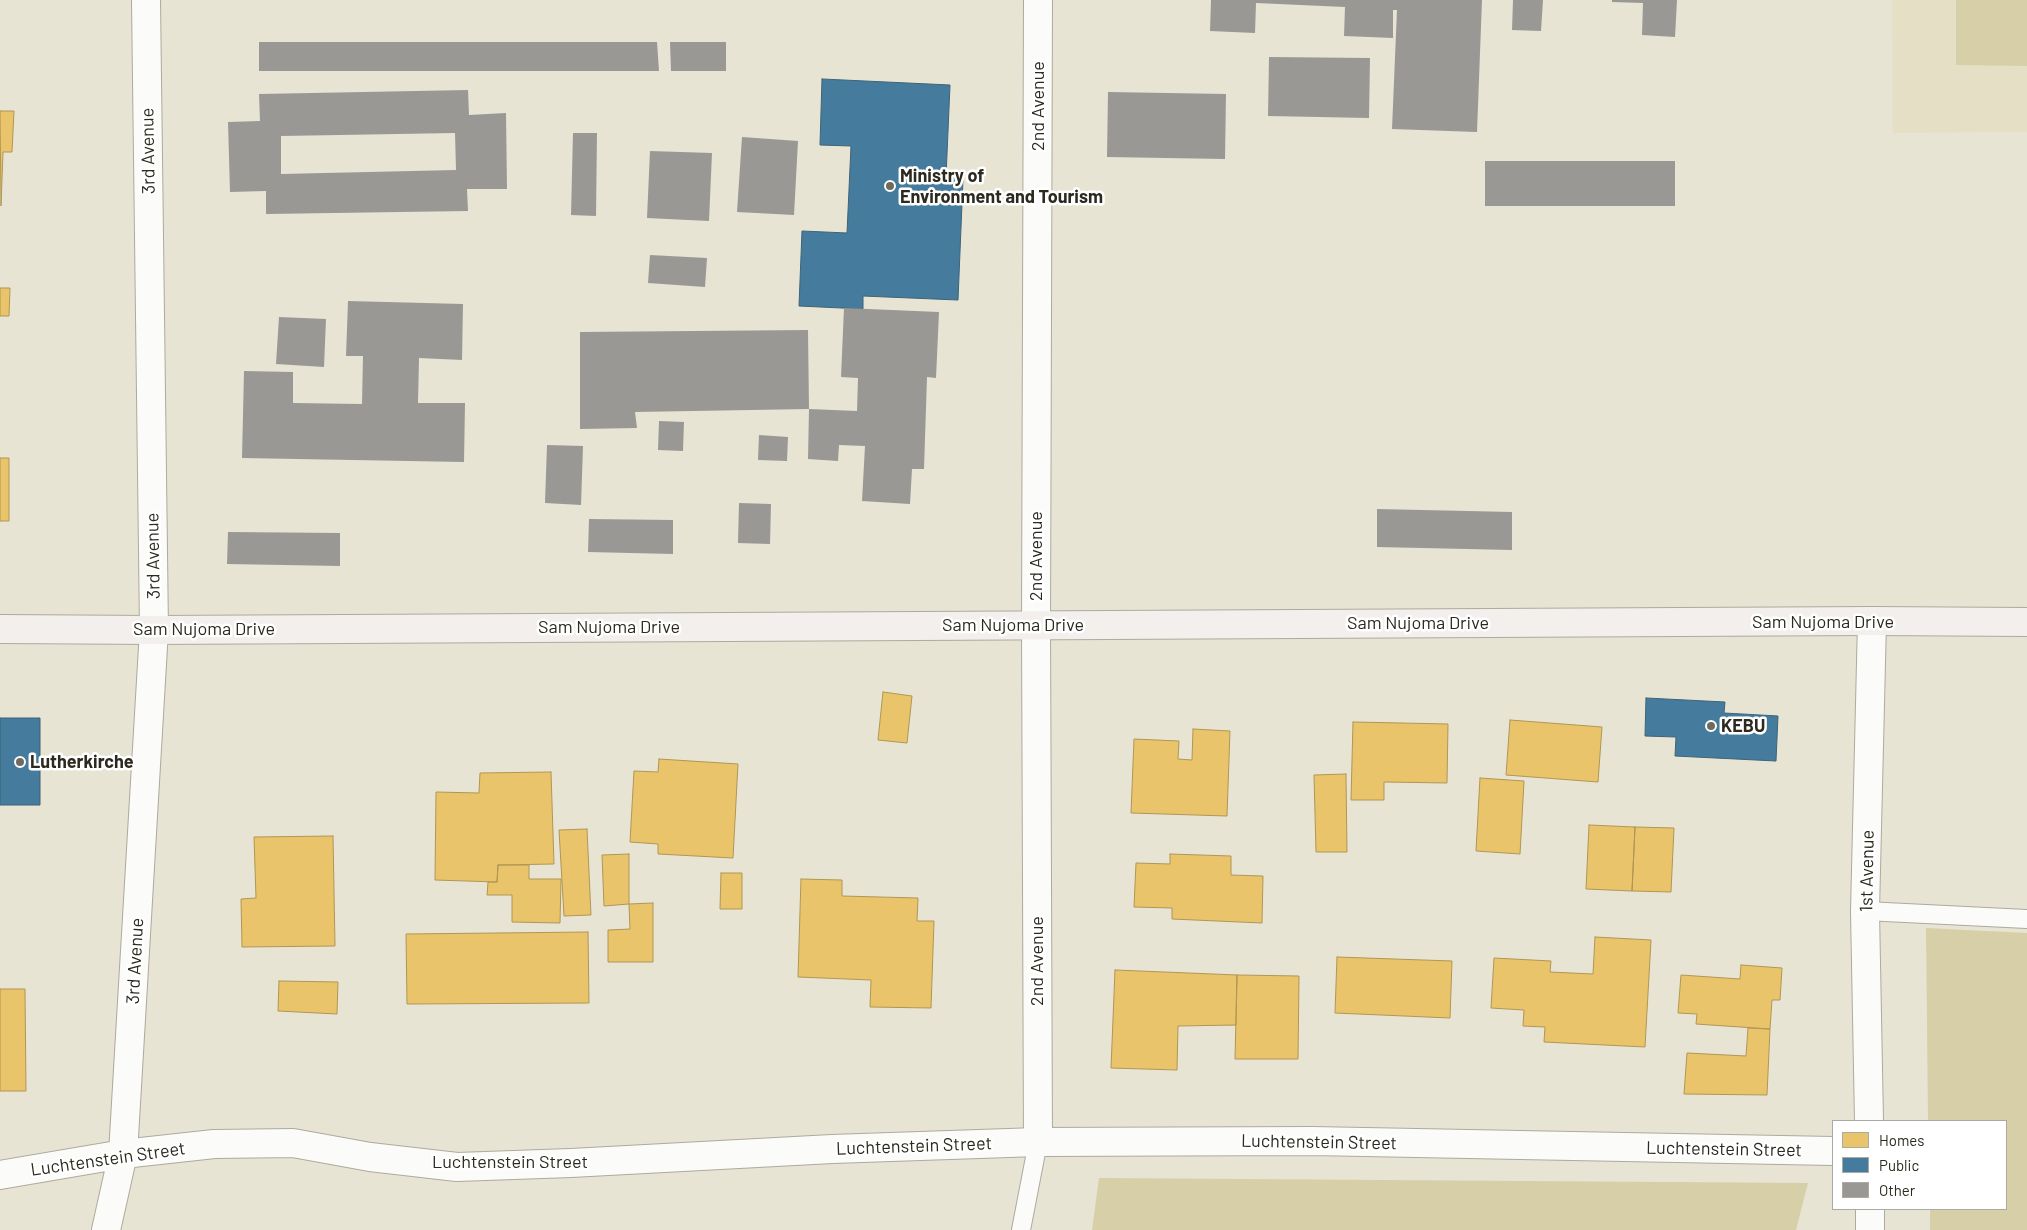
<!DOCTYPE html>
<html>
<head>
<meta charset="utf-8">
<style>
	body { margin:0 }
	#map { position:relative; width:2027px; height:1230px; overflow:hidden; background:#e7e4d4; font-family:Barlow,sans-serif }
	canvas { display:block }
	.legend { position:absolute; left:1832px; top:1120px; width:175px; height:90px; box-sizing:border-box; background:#fff; border:1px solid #abaaa5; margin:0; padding:6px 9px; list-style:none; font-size:15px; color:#2c2a1f }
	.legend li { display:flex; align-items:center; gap:10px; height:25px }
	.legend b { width:25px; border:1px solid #abaaa5 }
</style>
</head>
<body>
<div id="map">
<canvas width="2027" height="1230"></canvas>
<ul class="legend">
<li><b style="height:14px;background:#e9c46a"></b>Homes</li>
<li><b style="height:14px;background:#457b9d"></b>Public</li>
<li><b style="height:14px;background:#999895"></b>Other</li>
</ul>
</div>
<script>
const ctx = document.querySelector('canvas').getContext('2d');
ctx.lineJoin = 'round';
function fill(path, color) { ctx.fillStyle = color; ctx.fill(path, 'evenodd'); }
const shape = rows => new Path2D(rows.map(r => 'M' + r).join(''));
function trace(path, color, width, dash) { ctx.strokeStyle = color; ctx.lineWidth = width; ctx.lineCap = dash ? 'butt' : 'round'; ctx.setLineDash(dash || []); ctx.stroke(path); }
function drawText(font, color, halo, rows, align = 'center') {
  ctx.font = font + ' Barlow,sans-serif'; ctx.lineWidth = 5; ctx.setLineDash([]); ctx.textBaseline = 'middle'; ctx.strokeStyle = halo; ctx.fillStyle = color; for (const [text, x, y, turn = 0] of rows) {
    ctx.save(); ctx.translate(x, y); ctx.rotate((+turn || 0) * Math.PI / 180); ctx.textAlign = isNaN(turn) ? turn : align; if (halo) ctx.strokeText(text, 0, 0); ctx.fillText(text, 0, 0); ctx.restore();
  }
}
fill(shape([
	[1892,0,2027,0,2027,132,1893,133]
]), '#e5e0c5');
fill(shape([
	[1956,0,2027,0,2027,66,1956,65],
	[1926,928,2027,933,2027,1230,1930,1230,1930,1209,2006,1209,2006,1121,1928,1121],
	[1099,1178,1808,1183,1796,1230,1092,1230]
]), '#d7cfa7');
const homes = shape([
	[0,111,14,111,12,152,3,152,1,206,0,111],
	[0,288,10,288,9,316,0,316,0,288],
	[0,458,9,458,9,521,0,521,0,458],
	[883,692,912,696,907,743,878,740,883,692],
	[1510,720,1602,727,1598,782,1506,775,1510,720],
	[1353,722,1448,724,1447,783,1384,782,1384,800,1351,800,1353,722],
	[1193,729,1230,731,1227,816,1131,813,1134,739,1179,741,1178,759,1192,760,1193,729],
	[659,759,738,764,733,858,658,854,658,844,630,842,634,771,658,772,659,759],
	[551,772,554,864,498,865,497,882,435,880,436,792,479,793,480,773,551,772],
	[1346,774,1347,852,1316,852,1314,775,1346,774],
	[1480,778,1524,781,1520,854,1476,851,1480,778],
	[1589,825,1635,827,1632,891,1586,889,1589,825],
	[1635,827,1674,828,1671,892,1632,891,1635,827],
	[587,829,591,915,564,916,559,830,587,829],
	[333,836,335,946,242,947,241,899,256,898,254,837,333,836],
	[629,854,629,904,604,906,602,855,629,854],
	[1170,854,1231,856,1231,875,1263,876,1262,923,1172,919,1172,908,1134,907,1136,863,1170,864,1170,854],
	[498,865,529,865,529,879,561,879,560,923,512,922,512,895,487,895,488,882,497,882,498,865],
	[721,873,742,873,742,909,720,909,721,873],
	[801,879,842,880,842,896,918,898,917,921,934,921,931,1008,870,1007,871,980,798,977,801,879],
	[653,903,653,962,608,962,608,930,630,929,629,904,653,903],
	[588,932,589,1003,407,1004,406,934,588,932],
	[1595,937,1651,940,1645,1047,1544,1042,1545,1027,1523,1026,1524,1010,1491,1008,1494,958,1551,961,1550,972,1593,974,1595,937],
	[1337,957,1452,961,1450,1018,1335,1013,1337,957],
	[1741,965,1782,968,1780,1000,1772,1000,1770,1029,1696,1024,1697,1014,1678,1013,1681,975,1740,979,1741,965],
	[1115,970,1237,975,1236,1025,1178,1026,1177,1070,1111,1068,1115,970],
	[1237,975,1299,976,1298,1059,1235,1059,1237,975],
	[279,981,338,982,337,1014,278,1011,279,981],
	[0,989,25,989,26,1091,0,1091,0,989],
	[1748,1028,1770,1029,1767,1095,1684,1094,1687,1053,1746,1056,1748,1028]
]);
fill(homes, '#e9c46a');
trace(homes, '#b09654', 1);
const public = shape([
	[822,79,950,85,946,177,963,179,958,300,863,296,863,309,799,306,802,231,847,233,851,146,820,145,822,79],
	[1646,698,1725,702,1724,713,1778,716,1776,761,1675,756,1676,737,1645,736,1646,698],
	[0,718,40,718,40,805,0,805,0,718]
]);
fill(public, '#457b9d');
trace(public, '#3e6377', 1);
fill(shape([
	[1211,0,1482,0,1477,132,1392,129,1397,10,1393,10,1393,38,1344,36,1345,7,1256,3,1255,33,1210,31],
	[1513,0,1543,0,1541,31,1512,30],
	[1612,0,1677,0,1675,37,1642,35,1643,3,1612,2],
	[259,42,657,42,659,71,259,71],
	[670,42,726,42,726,71,671,71],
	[1269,57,1370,58,1369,118,1268,116],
	[468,90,469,115,506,113,507,189,467,189,468,211,266,214,266,191,230,192,228,122,260,121,259,94],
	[455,133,456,170,281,174,281,136],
	[1108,92,1226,94,1225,159,1107,157],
	[573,133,597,133,596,216,571,215],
	[742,137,798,141,794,215,737,212],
	[650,151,712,153,709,221,647,218],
	[1485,161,1675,161,1675,206,1485,206],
	[650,255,707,258,705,287,648,283],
	[348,301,463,304,462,360,419,358,418,403,465,403,464,462,242,458,244,371,293,372,293,403,362,404,363,356,346,356],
	[844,308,939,312,936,378,927,377,924,469,912,469,910,504,862,501,865,446,839,445,838,461,808,459,809,409,857,411,858,378,841,377],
	[279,317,326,319,324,367,276,364],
	[808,330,809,409,635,412,637,428,580,429,580,332],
	[659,421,684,422,683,451,658,450],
	[759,435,788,437,787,461,758,460],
	[547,445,583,446,581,505,545,503],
	[739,503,771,504,770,544,738,543],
	[1377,509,1512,512,1512,550,1377,547],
	[589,519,673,520,673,554,588,552],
	[228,532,340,533,340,566,227,564]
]), '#999895');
const service = shape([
	[1865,911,2027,919],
	[1021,1230,1038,1142]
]);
const minor = shape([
	[1869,1121,1865,911,1872,621],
	[1038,1142,1036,625,1038,0],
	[0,1175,123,1154,214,1144,293,1143,370,1157,457,1167,571,1163,832,1149,1038,1142,1312,1141,1833,1151],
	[1870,1209,1870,1230],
	[106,1230,123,1154,154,630,146,0]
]);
const secondary = shape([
	[0,629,154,630,1872,621,2027,622]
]);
trace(service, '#adaa9e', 20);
trace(minor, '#adaa9e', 30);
trace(secondary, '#adaa9e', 30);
trace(service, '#fbfbf9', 18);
trace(minor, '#fbfbf9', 28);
trace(secondary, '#f2efed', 28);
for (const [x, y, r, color] of [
	[890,186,5,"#6d6b5e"],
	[1711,726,5,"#6d6b5e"],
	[20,762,5,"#6d6b5e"]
]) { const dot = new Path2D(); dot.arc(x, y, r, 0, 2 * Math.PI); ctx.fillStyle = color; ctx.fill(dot); trace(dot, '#fff', 2); }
drawText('18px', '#2c2a1f', '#fff', [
	["2nd Avenue",1038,106,-90],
	["3rd Avenue",148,151,-91],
	["3rd Avenue",153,556,-91],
	["2nd Avenue",1036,556,-90],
	["Sam Nujoma Drive",1823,622],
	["Sam Nujoma Drive",1418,623],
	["Sam Nujoma Drive",1013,625],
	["Sam Nujoma Drive",609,627],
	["Sam Nujoma Drive",204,629],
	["1st Avenue",1867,871,-89],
	["3rd Avenue",135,961,-87],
	["2nd Avenue",1037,961,-90],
	["Luchtenstein Street",1319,1142,1],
	["Luchtenstein Street",914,1146,-2],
	["Luchtenstein Street",1724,1149,1],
	["Luchtenstein Street",108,1159,-8],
	["Luchtenstein Street",510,1162]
]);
drawText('bold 18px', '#2c2a1f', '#fff', [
	["Ministry of",900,176],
	["Environment and Tourism",900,197],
	["KEBU",1721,726],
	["Lutherkirche",30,762]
], 'left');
</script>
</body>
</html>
